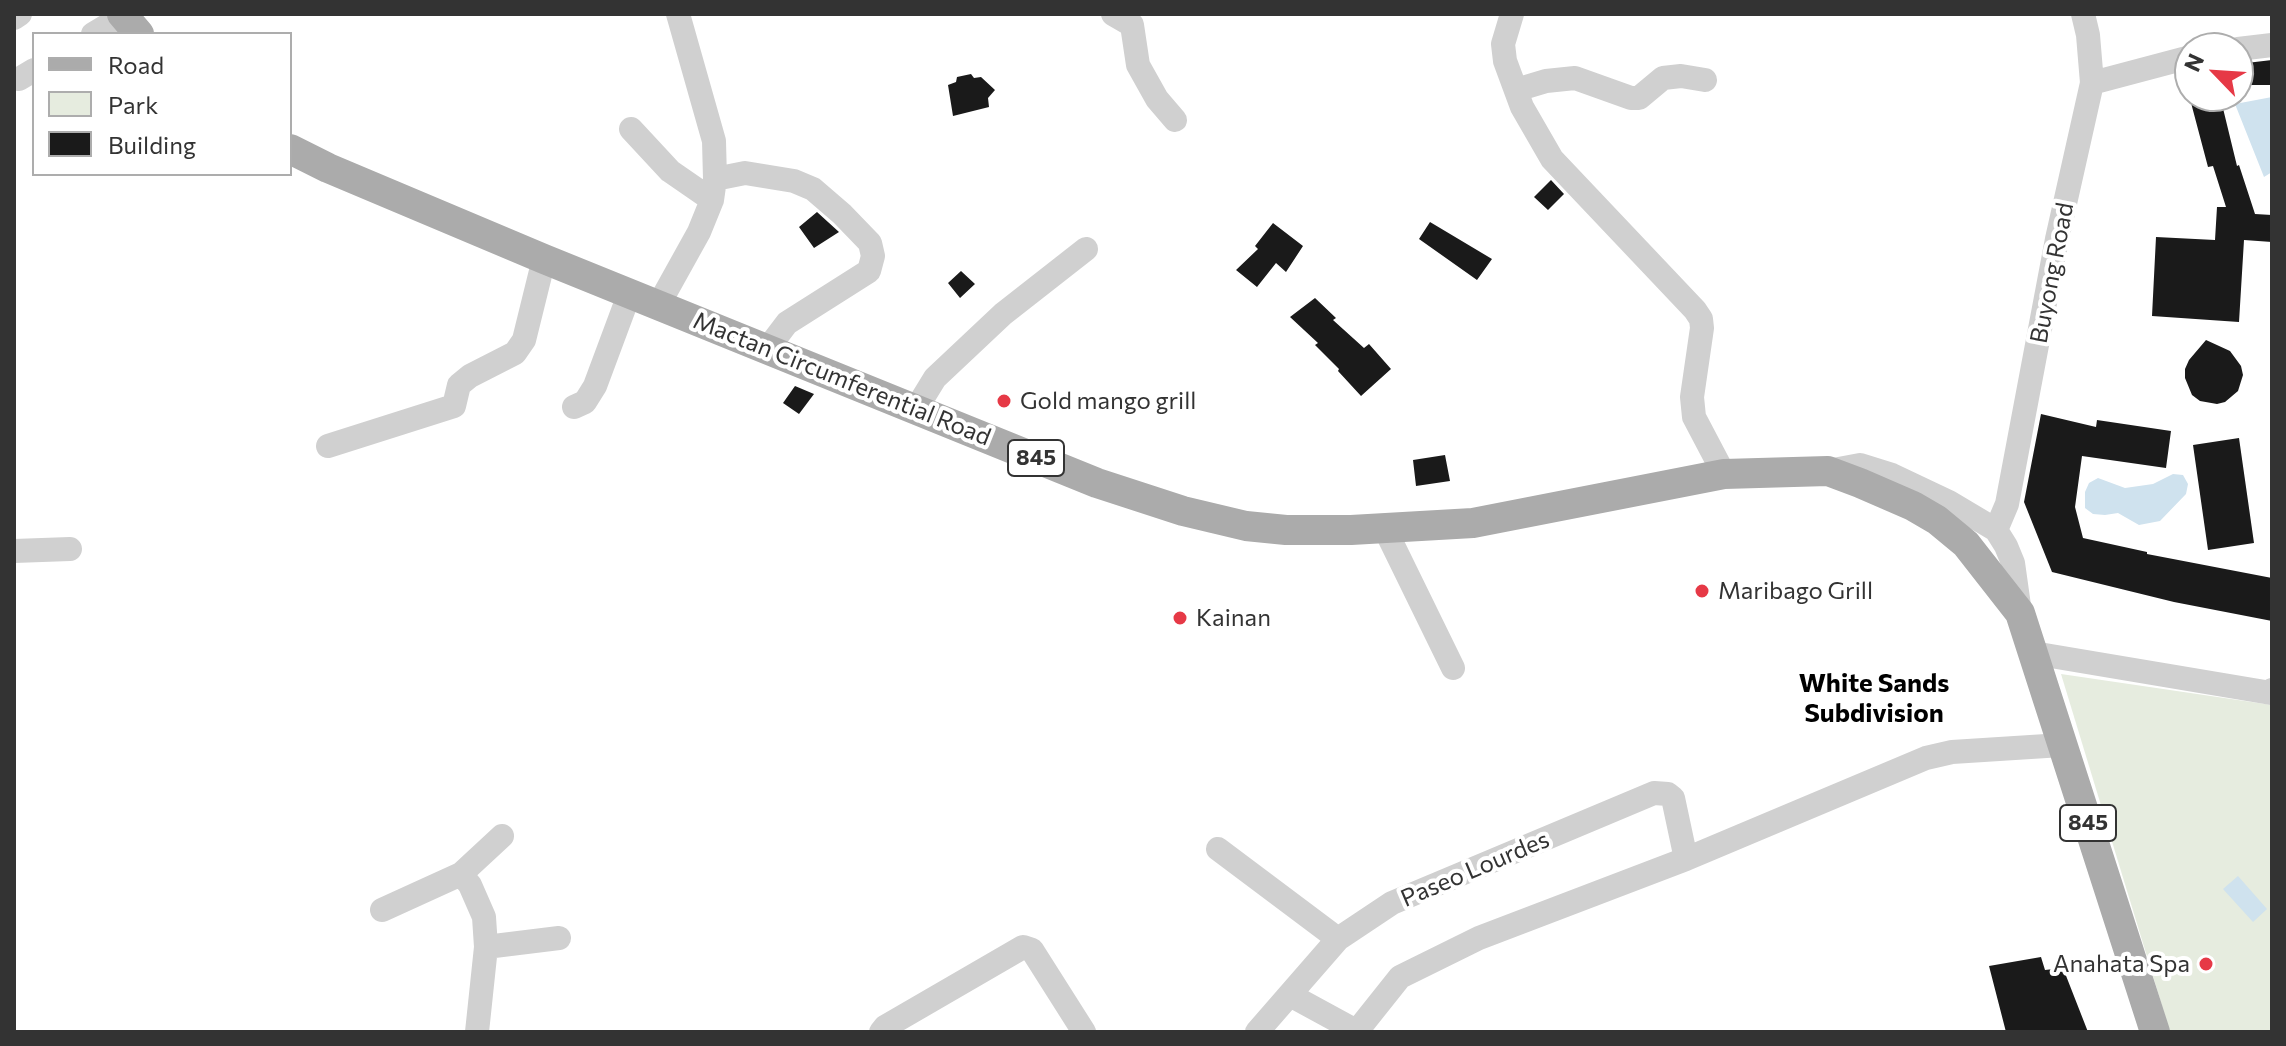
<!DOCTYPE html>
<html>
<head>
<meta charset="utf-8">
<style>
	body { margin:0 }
	#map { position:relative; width:2286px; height:1046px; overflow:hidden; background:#fff; font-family:Commissioner,sans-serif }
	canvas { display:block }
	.frame { position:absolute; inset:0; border:16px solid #333; pointer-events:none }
	.legend { position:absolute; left:32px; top:32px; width:260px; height:144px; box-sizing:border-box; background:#fff; border:2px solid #adadad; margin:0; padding:10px 14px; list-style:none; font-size:24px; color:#333 }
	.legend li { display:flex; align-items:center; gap:16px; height:40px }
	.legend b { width:40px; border:2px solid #adadad }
	.north { position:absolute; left:2174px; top:32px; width:80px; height:80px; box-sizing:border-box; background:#fff; border:2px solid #adadad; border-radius:50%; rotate:295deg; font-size:22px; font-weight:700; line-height:32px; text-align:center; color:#333 }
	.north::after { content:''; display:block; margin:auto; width:28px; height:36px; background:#e63946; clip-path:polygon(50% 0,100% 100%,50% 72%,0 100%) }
</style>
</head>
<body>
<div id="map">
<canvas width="2286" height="1046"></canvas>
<div class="frame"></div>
<ul class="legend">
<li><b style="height:10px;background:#ababab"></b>Road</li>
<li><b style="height:22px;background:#e6ecdf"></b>Park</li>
<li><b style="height:22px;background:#1a1a1a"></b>Building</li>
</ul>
<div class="north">N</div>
</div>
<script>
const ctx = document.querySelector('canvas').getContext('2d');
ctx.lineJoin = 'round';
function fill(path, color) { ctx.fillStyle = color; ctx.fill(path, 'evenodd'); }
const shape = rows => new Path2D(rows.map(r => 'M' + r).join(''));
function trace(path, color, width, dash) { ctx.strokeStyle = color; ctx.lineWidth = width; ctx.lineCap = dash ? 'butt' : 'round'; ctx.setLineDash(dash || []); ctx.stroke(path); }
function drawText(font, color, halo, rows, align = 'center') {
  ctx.font = font + ' Commissioner,sans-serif'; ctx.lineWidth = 8; ctx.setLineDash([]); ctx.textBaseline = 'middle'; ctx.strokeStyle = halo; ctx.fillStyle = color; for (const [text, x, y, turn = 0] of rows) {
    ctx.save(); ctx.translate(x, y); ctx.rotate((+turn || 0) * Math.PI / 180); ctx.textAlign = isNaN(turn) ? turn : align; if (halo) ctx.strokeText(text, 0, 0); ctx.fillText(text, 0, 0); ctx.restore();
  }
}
fill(shape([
	[2061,674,2272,705,2272,1032,2170,1032]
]), '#e6ecdf');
fill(shape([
	[2272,97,2272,172,2264,177,2235,104],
	[2173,474,2183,475,2188,484,2186,494,2160,521,2139,525,2118,513,2105,515,2093,514,2085,508,2085,492,2089,483,2098,478,2125,488,2153,484],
	[2238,876,2267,909,2253,922,2223,889]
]), '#cfe2ee');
fill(shape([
	[2272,60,2272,85,2238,85,2238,64],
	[971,74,974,78,981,77,995,90,988,98,989,107,953,116,948,85,956,82,957,77],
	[2204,96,2220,96,2237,166,2239,165,2255,214,2272,215,2272,242,2244,240,2239,322,2152,316,2156,237,2215,240,2217,207,2226,207,2213,166,2208,167,2190,99],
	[1551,180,1564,194,1548,210,1534,197],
	[817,212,839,232,814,248,799,227],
	[1430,222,1492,259,1477,280,1419,239],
	[1273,223,1303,246,1286,272,1276,263,1257,287,1236,270,1258,249,1255,246],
	[961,271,975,284,960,298,948,283],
	[1315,298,1336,318,1333,320,1364,348,1369,344,1391,369,1361,396,1338,371,1339,369,1315,345,1318,343,1290,317],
	[2206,340,2230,351,2241,366,2243,375,2238,391,2225,402,2217,404,2200,401,2192,395,2185,378,2185,369,2189,360],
	[795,386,814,394,799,414,783,403],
	[2041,414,2096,427,2097,420,2171,431,2166,468,2082,456,2075,507,2083,538,2147,552,2147,554,2272,578,2272,621,2174,602,2052,572,2024,502],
	[2239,438,2254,543,2208,550,2193,445],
	[1445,455,1450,481,1416,486,1413,460],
	[2041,957,2045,970,2063,968,2088,1032,2006,1032,1989,966]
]), '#1a1a1a');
trace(shape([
	[1113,14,1132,25,1138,65,1157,99,1175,120],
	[1512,14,1503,44,1505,61,1522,107,1552,159,1695,310,1701,319,1702,328,1692,397,1694,417,1724,474],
	[14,18,20,14],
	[93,34,123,16],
	[2238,49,2272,45],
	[19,79,34,70],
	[2092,83,2190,57],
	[1516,90,1546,81,1575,78,1631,98,1639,98,1663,78,1681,76,1705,80],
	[631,129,670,171,712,200],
	[715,179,745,173,794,181,813,189,842,214,870,243,873,256,869,271,787,323,768,348],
	[659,304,699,232,712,200,715,179,714,141,678,14],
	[574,407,585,402,595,386,630,292],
	[916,409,935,378,1003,314,1086,249],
	[328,446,454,406,459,385,470,376,515,353,524,340,544,259],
	[1828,471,1860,465,1892,475,1949,502,1996,530,2006,546,2013,563,2020,613],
	[1385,529,1453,668],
	[1996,530,2007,504,2057,239,2092,83,2088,35,2083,14],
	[14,551,70,549],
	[2033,653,2271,693,2272,690],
	[1218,849,1338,939],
	[461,874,470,885,484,917,486,947,477,1032],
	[382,910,461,874,502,836],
	[486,947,559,938],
	[1290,995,1358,1032],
	[1357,1031,1400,977,1479,938,1686,859,1926,758,1952,752,2062,745],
	[881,1032,885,1027,1023,947,1032,950,1084,1032],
	[1257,1032,1338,939,1392,903,1654,793,1668,794,1673,798,1686,859]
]), '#d0d0d0', 24);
trace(shape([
	[122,14,139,34],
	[290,149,328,168,544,259,1097,483,1183,511,1246,526,1286,530,1351,530,1473,523,1724,474,1828,471,1860,483,1913,506,1937,520,1966,544,2020,613,2155,1032]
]), '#ababab', 30);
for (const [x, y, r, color] of [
	[1004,401,8,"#e63946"],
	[1702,591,8,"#e63946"],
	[1180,618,8,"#e63946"],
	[2206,964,8,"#e63946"]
]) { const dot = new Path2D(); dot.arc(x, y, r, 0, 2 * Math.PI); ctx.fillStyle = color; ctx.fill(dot); trace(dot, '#fff', 3); }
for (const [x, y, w] of [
	[1036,458,56],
	[2088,823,56]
]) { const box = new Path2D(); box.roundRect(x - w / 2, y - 18, w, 36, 6); ctx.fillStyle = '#fff'; ctx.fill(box); trace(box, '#333', 2); }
drawText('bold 22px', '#333', null, [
	["845",1036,458],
	["845",2088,823]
]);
drawText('24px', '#333', '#fff', [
	["Buyong Road",2052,273,-79],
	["Mactan Circumferential Road",842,379,22],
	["Paseo Lourdes",1475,869,-23]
]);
drawText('24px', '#333', '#fff', [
	["Gold mango grill",1020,401],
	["Maribago Grill",1718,591],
	["Kainan",1196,618],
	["Anahata Spa",2190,964,"right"]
], 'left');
drawText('bold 26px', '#000', '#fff', [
	["White Sands",1874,683],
	["Subdivision",1874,713]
]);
</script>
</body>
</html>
